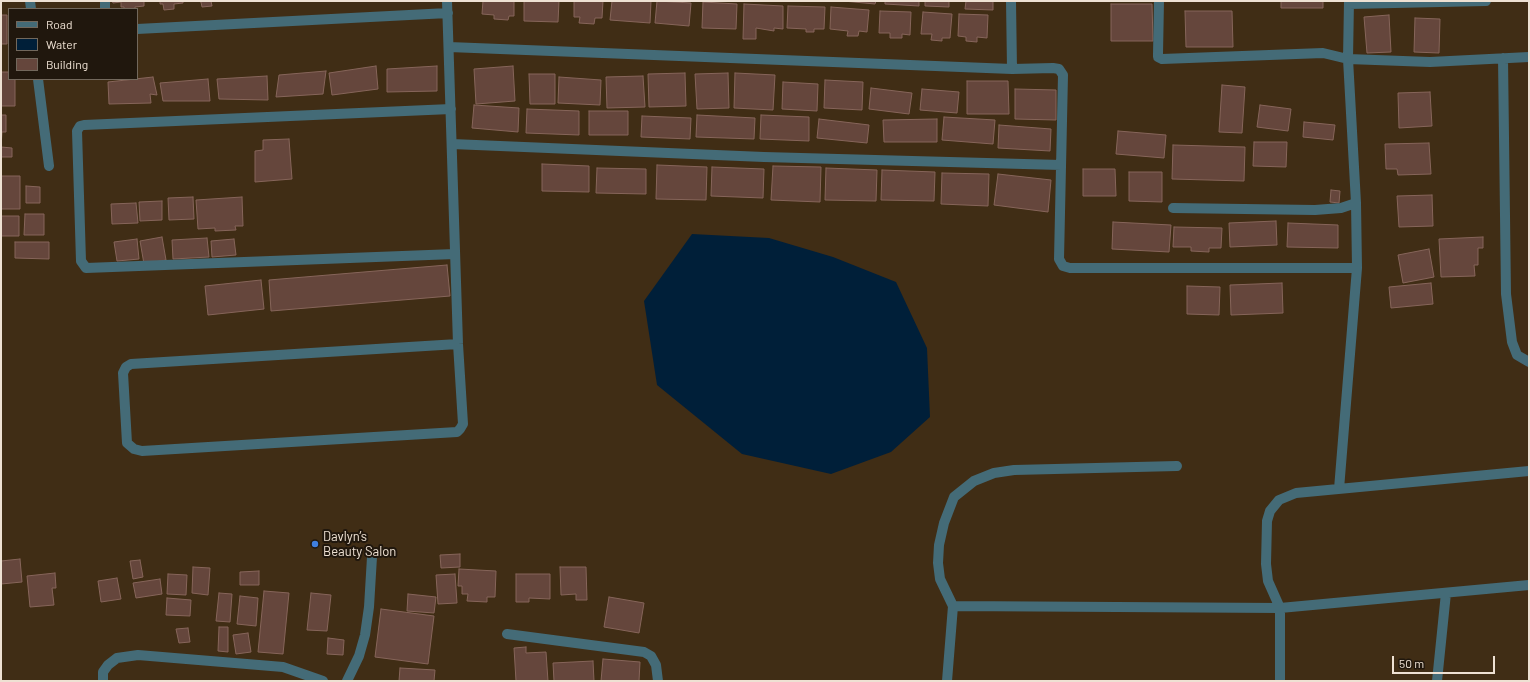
<!DOCTYPE html>
<html>
<head>
<meta charset="utf-8">
<style>
	body { margin:0 }
	#map { position:relative; width:1530px; height:682px; overflow:hidden; background:#402d15; font-family:Barlow,sans-serif }
	canvas { display:block }
	.frame { position:absolute; inset:0; border:2px solid #eee1d3; pointer-events:none }
	.legend { position:absolute; left:8px; top:8px; width:130px; height:72px; box-sizing:border-box; background:#20170d; border:1px solid #72685c; margin:0; padding:5px 7px; list-style:none; font-size:12px; color:#eee1d3 }
	.legend li { display:flex; align-items:center; gap:8px; height:20px }
	.legend b { width:20px; border:1px solid #72685c }
	.scale { position:absolute; left:1392px; top:656px; width:103px; height:18px; box-sizing:border-box; border:2px solid #eee1d3; border-top:0; padding-left:5px; font-size:12px; line-height:14px; white-space:nowrap; color:#eee1d3; -webkit-text-stroke:3px #20170d; paint-order:stroke }
</style>
</head>
<body>
<div id="map">
<canvas width="1530" height="682"></canvas>
<div class="frame"></div>
<ul class="legend">
<li><b style="height:5px;background:#446b77"></b>Road</li>
<li><b style="height:11px;background:#001f39"></b>Water</li>
<li><b style="height:11px;background:#65463c"></b>Building</li>
</ul>
<div class="scale">50 m</div>
</div>
<script>
const ctx = document.querySelector('canvas').getContext('2d');
ctx.lineJoin = 'round';
function fill(path, color) { ctx.fillStyle = color; ctx.fill(path, 'evenodd'); }
const shape = rows => new Path2D(rows.map(r => 'M' + r).join(''));
function trace(path, color, width, dash) { ctx.strokeStyle = color; ctx.lineWidth = width; ctx.lineCap = dash ? 'butt' : 'round'; ctx.setLineDash(dash || []); ctx.stroke(path); }
function drawText(font, color, halo, rows, align = 'center') {
  ctx.font = font + ' Barlow,sans-serif'; ctx.lineWidth = 4; ctx.setLineDash([]); ctx.textBaseline = 'middle'; ctx.strokeStyle = halo; ctx.fillStyle = color; for (const [text, x, y, turn = 0] of rows) {
    ctx.save(); ctx.translate(x, y); ctx.rotate((+turn || 0) * Math.PI / 180); ctx.textAlign = isNaN(turn) ? turn : align; if (halo) ctx.strokeText(text, 0, 0); ctx.fillText(text, 0, 0); ctx.restore();
  }
}
fill(shape([
	[692,234,769,238,833,257,896,282,927,348,930,417,891,452,831,474,742,454,657,385,644,301]
]), '#001f39');
const building = shape([
	[112,1,144,1,144,6,135,7,135,9,124,9,124,7,121,7,121,2,113,3,112,1],
	[160,1,183,1,183,3,174,4,174,9,164,10,163,4,160,4,160,1],
	[198,1,214,1,211,1,212,6,202,7,201,2,198,1],
	[483,1,514,1,514,16,509,16,508,20,494,19,494,15,482,14,483,1],
	[524,1,559,1,558,22,524,21,524,1],
	[574,1,603,1,602,18,595,18,594,24,579,23,580,17,574,17,574,1],
	[612,1,651,1,650,23,610,20,612,1],
	[657,1,691,3,689,26,655,23,657,1],
	[843,1,876,1,875,4,843,1],
	[885,1,919,1,919,6,885,4,885,1],
	[925,1,949,1,949,7,925,6,925,1],
	[966,1,993,1,993,10,965,9,966,1],
	[1281,1,1323,1,1323,8,1281,8,1281,1],
	[703,2,737,4,736,29,702,28,703,2],
	[744,4,783,6,783,29,774,28,774,31,756,28,756,39,743,39,744,4],
	[1111,4,1152,4,1153,41,1111,41,1111,4],
	[788,6,825,7,824,29,814,29,814,32,806,32,806,29,787,28,788,6],
	[831,7,869,10,867,32,859,31,858,36,847,36,848,31,830,29,831,7],
	[880,11,911,12,910,35,902,34,902,38,890,38,890,33,879,33,880,11],
	[1185,11,1232,11,1233,47,1186,47,1185,11],
	[923,12,952,14,950,38,942,38,942,41,931,40,932,34,921,34,923,12],
	[959,14,988,15,987,38,977,37,977,42,966,41,966,37,958,36,959,14],
	[1,15,7,15,7,44,1,44,1,15],
	[1389,15,1391,52,1367,53,1364,17,1389,15],
	[1415,18,1440,19,1439,53,1414,52,1415,18],
	[376,66,378,89,332,95,329,73,376,66],
	[437,66,437,91,387,92,387,69,437,66],
	[513,66,515,101,476,104,474,69,513,66],
	[326,71,323,94,276,97,279,75,326,71],
	[1,72,9,72,9,79,15,79,15,106,1,106,1,72],
	[685,73,686,106,649,107,648,74,685,73],
	[728,73,729,108,697,109,695,74,728,73],
	[735,73,775,75,773,110,734,108,735,73],
	[529,74,555,74,555,104,530,104,529,74],
	[267,76,268,100,219,99,217,79,267,76],
	[643,76,645,107,607,108,606,77,643,76],
	[153,77,157,95,150,94,151,103,109,104,108,82,153,77],
	[559,77,601,80,600,105,558,103,559,77],
	[208,79,210,101,163,101,160,83,208,79],
	[825,80,863,82,862,110,824,108,825,80],
	[967,81,1008,81,1009,114,967,114,967,81],
	[783,82,818,84,817,111,782,109,783,82],
	[1222,85,1245,87,1242,133,1219,132,1222,85],
	[871,88,912,93,909,114,869,109,871,88],
	[922,89,959,92,957,113,920,110,922,89],
	[1015,89,1056,90,1056,120,1015,119,1015,89],
	[1430,92,1432,126,1399,128,1398,93,1430,92],
	[474,105,519,108,518,132,472,128,474,105],
	[1260,105,1291,109,1288,131,1257,127,1260,105],
	[527,109,579,111,579,135,526,133,527,109],
	[589,111,628,111,628,135,589,135,589,111],
	[1,115,6,115,6,132,2,132,1,147,12,148,12,157,1,157,1,115],
	[697,115,755,118,754,139,696,137,697,115],
	[761,115,809,117,809,141,760,139,761,115],
	[642,116,691,118,690,139,641,137,642,116],
	[944,117,995,120,993,144,942,140,944,117],
	[819,119,869,125,867,143,817,138,819,119],
	[937,119,937,142,884,142,883,120,937,119],
	[1304,122,1335,125,1333,140,1303,137,1304,122],
	[999,125,1051,129,1050,151,998,148,999,125],
	[1118,131,1166,135,1164,158,1116,154,1118,131],
	[289,139,292,179,255,182,255,151,263,150,263,140,289,139],
	[1254,142,1287,142,1286,167,1253,166,1254,142],
	[1429,143,1431,174,1398,175,1397,169,1386,169,1385,144,1429,143],
	[1173,145,1245,147,1244,181,1172,179,1173,145],
	[542,164,589,166,589,192,542,191,542,164],
	[657,165,707,167,706,200,656,199,657,165],
	[773,166,821,167,820,202,771,200,773,166],
	[712,167,764,169,763,198,711,196,712,167],
	[597,168,646,169,646,194,596,193,597,168],
	[826,168,877,170,876,201,825,200,826,168],
	[1083,169,1115,169,1116,196,1083,196,1083,169],
	[882,170,935,172,934,201,881,200,882,170],
	[1129,172,1162,172,1162,202,1129,201,1129,172],
	[942,173,989,174,988,206,941,204,942,173],
	[998,174,1051,180,1048,212,994,205,998,174],
	[1,176,20,176,20,209,1,209,1,176],
	[26,186,40,187,40,203,26,203,26,186],
	[1331,190,1340,191,1339,203,1330,202,1331,190],
	[1432,195,1433,226,1399,227,1397,196,1432,195],
	[193,197,194,219,169,220,168,198,193,197],
	[242,197,243,226,235,226,236,230,215,231,215,228,198,229,196,200,242,197],
	[162,201,162,220,140,221,139,202,162,201],
	[136,203,138,223,112,224,111,204,136,203],
	[25,214,44,214,44,235,24,235,25,214],
	[1,216,19,216,19,236,1,236,1,216],
	[1276,221,1277,245,1230,247,1229,223,1276,221],
	[1113,222,1171,225,1169,252,1112,249,1113,222],
	[1288,223,1338,225,1338,248,1287,247,1288,223],
	[1174,227,1222,228,1221,248,1209,248,1209,252,1191,251,1191,247,1173,247,1174,227],
	[162,237,166,260,144,264,140,241,162,237],
	[1483,237,1483,248,1478,248,1478,265,1474,265,1475,276,1441,277,1439,239,1483,237],
	[207,238,209,257,173,259,172,240,207,238],
	[137,239,139,259,117,261,114,242,137,239],
	[234,239,236,255,212,257,211,241,234,239],
	[15,242,49,242,49,259,15,258,15,242],
	[1429,249,1434,277,1403,283,1398,255,1429,249],
	[447,265,450,296,271,311,269,280,447,265],
	[261,280,264,309,208,315,205,286,261,280],
	[1282,283,1283,313,1231,315,1230,285,1282,283],
	[1431,283,1433,304,1391,308,1389,287,1431,283],
	[1187,286,1220,287,1219,315,1187,314,1187,286],
	[460,554,460,567,441,568,440,555,460,554],
	[20,559,22,582,1,584,1,561,20,559],
	[140,560,143,577,133,579,130,561,140,560],
	[193,567,210,568,208,595,192,593,193,567],
	[560,567,586,567,587,600,576,600,576,594,561,595,560,567],
	[459,569,496,571,495,597,487,597,487,602,467,601,468,594,462,594,462,586,458,586,459,569],
	[259,571,259,585,240,585,240,572,259,571],
	[55,573,56,588,52,588,54,605,30,607,27,576,55,573],
	[168,574,187,575,186,595,167,594,168,574],
	[455,574,457,603,438,604,436,575,455,574],
	[516,574,550,574,550,599,529,598,529,602,516,602,516,574],
	[117,578,121,599,101,602,98,581,117,578],
	[160,579,162,594,136,598,133,583,160,579],
	[264,591,289,593,283,654,258,652,264,591],
	[219,593,232,594,230,622,216,621,219,593],
	[311,593,331,595,327,631,307,630,311,593],
	[408,594,436,597,434,613,407,611,408,594],
	[240,596,258,598,256,626,237,624,240,596],
	[609,597,644,603,639,633,604,627,609,597],
	[167,598,191,600,190,616,166,615,167,598],
	[381,609,434,616,428,664,375,657,381,609],
	[219,627,228,627,228,652,218,651,219,627],
	[188,628,190,642,179,643,176,629,188,628],
	[248,633,251,652,236,654,233,635,248,633],
	[328,638,344,640,343,655,327,654,328,638],
	[526,647,526,653,546,652,548,681,516,681,514,648,526,647],
	[603,659,640,662,639,681,601,681,603,659],
	[593,661,594,681,554,681,553,663,593,661],
	[400,668,435,670,434,681,399,681,400,668]
]);
fill(building, '#65463c');
trace(building, '#86655a', 1);
trace(shape([
	[30,1,31,9],
	[105,1,105,9],
	[447,1,458,344,463,424,460,429,457,432,142,451,134,449,127,443,123,373,126,367,131,364,458,344],
	[1011,1,1012,69],
	[1159,1,1158,54,1158,57,1162,59,1323,53,1348,59,1430,62,1529,57],
	[1349,4,1486,1],
	[137,29,448,13],
	[449,47,1012,69,1053,68,1059,69,1063,75,1059,259,1063,266,1070,268,1357,268],
	[1503,58,1506,294,1512,342,1517,355,1529,362],
	[38,79,49,166],
	[451,109,84,125,80,126,77,131,81,261,86,268,455,254],
	[452,144,764,157,1061,165],
	[1173,208,1315,210,1341,208,1356,203],
	[1339,489,1357,268,1356,203,1348,59,1349,1],
	[953,606,940,579,938,563,939,545,944,523,954,497,974,481,994,473,1014,470,1177,466],
	[507,634,644,652,651,656,656,665,658,681],
	[103,681,103,672,108,665,117,658,138,655,283,667,323,681],
	[347,681,359,656,365,635,369,607,372,557],
	[947,681,953,606,1280,608,1268,581,1266,564,1267,521,1270,511,1279,500,1296,493,1529,471],
	[1280,681,1280,608,1529,585],
	[1437,681,1446,593]
]), '#446b77', 10);
for (const [x, y, r, color] of [
	[315,544,4,"#3f7fe0"]
]) { const dot = new Path2D(); dot.arc(x, y, r, 0, 2 * Math.PI); ctx.fillStyle = color; ctx.fill(dot); trace(dot, '#20170d', 1.5); }
drawText('13px', '#eee1d3', '#20170d', [
	["Davlyn’s",323,537],
	["Beauty Salon",323,552]
], 'left');
</script>
</body>
</html>
